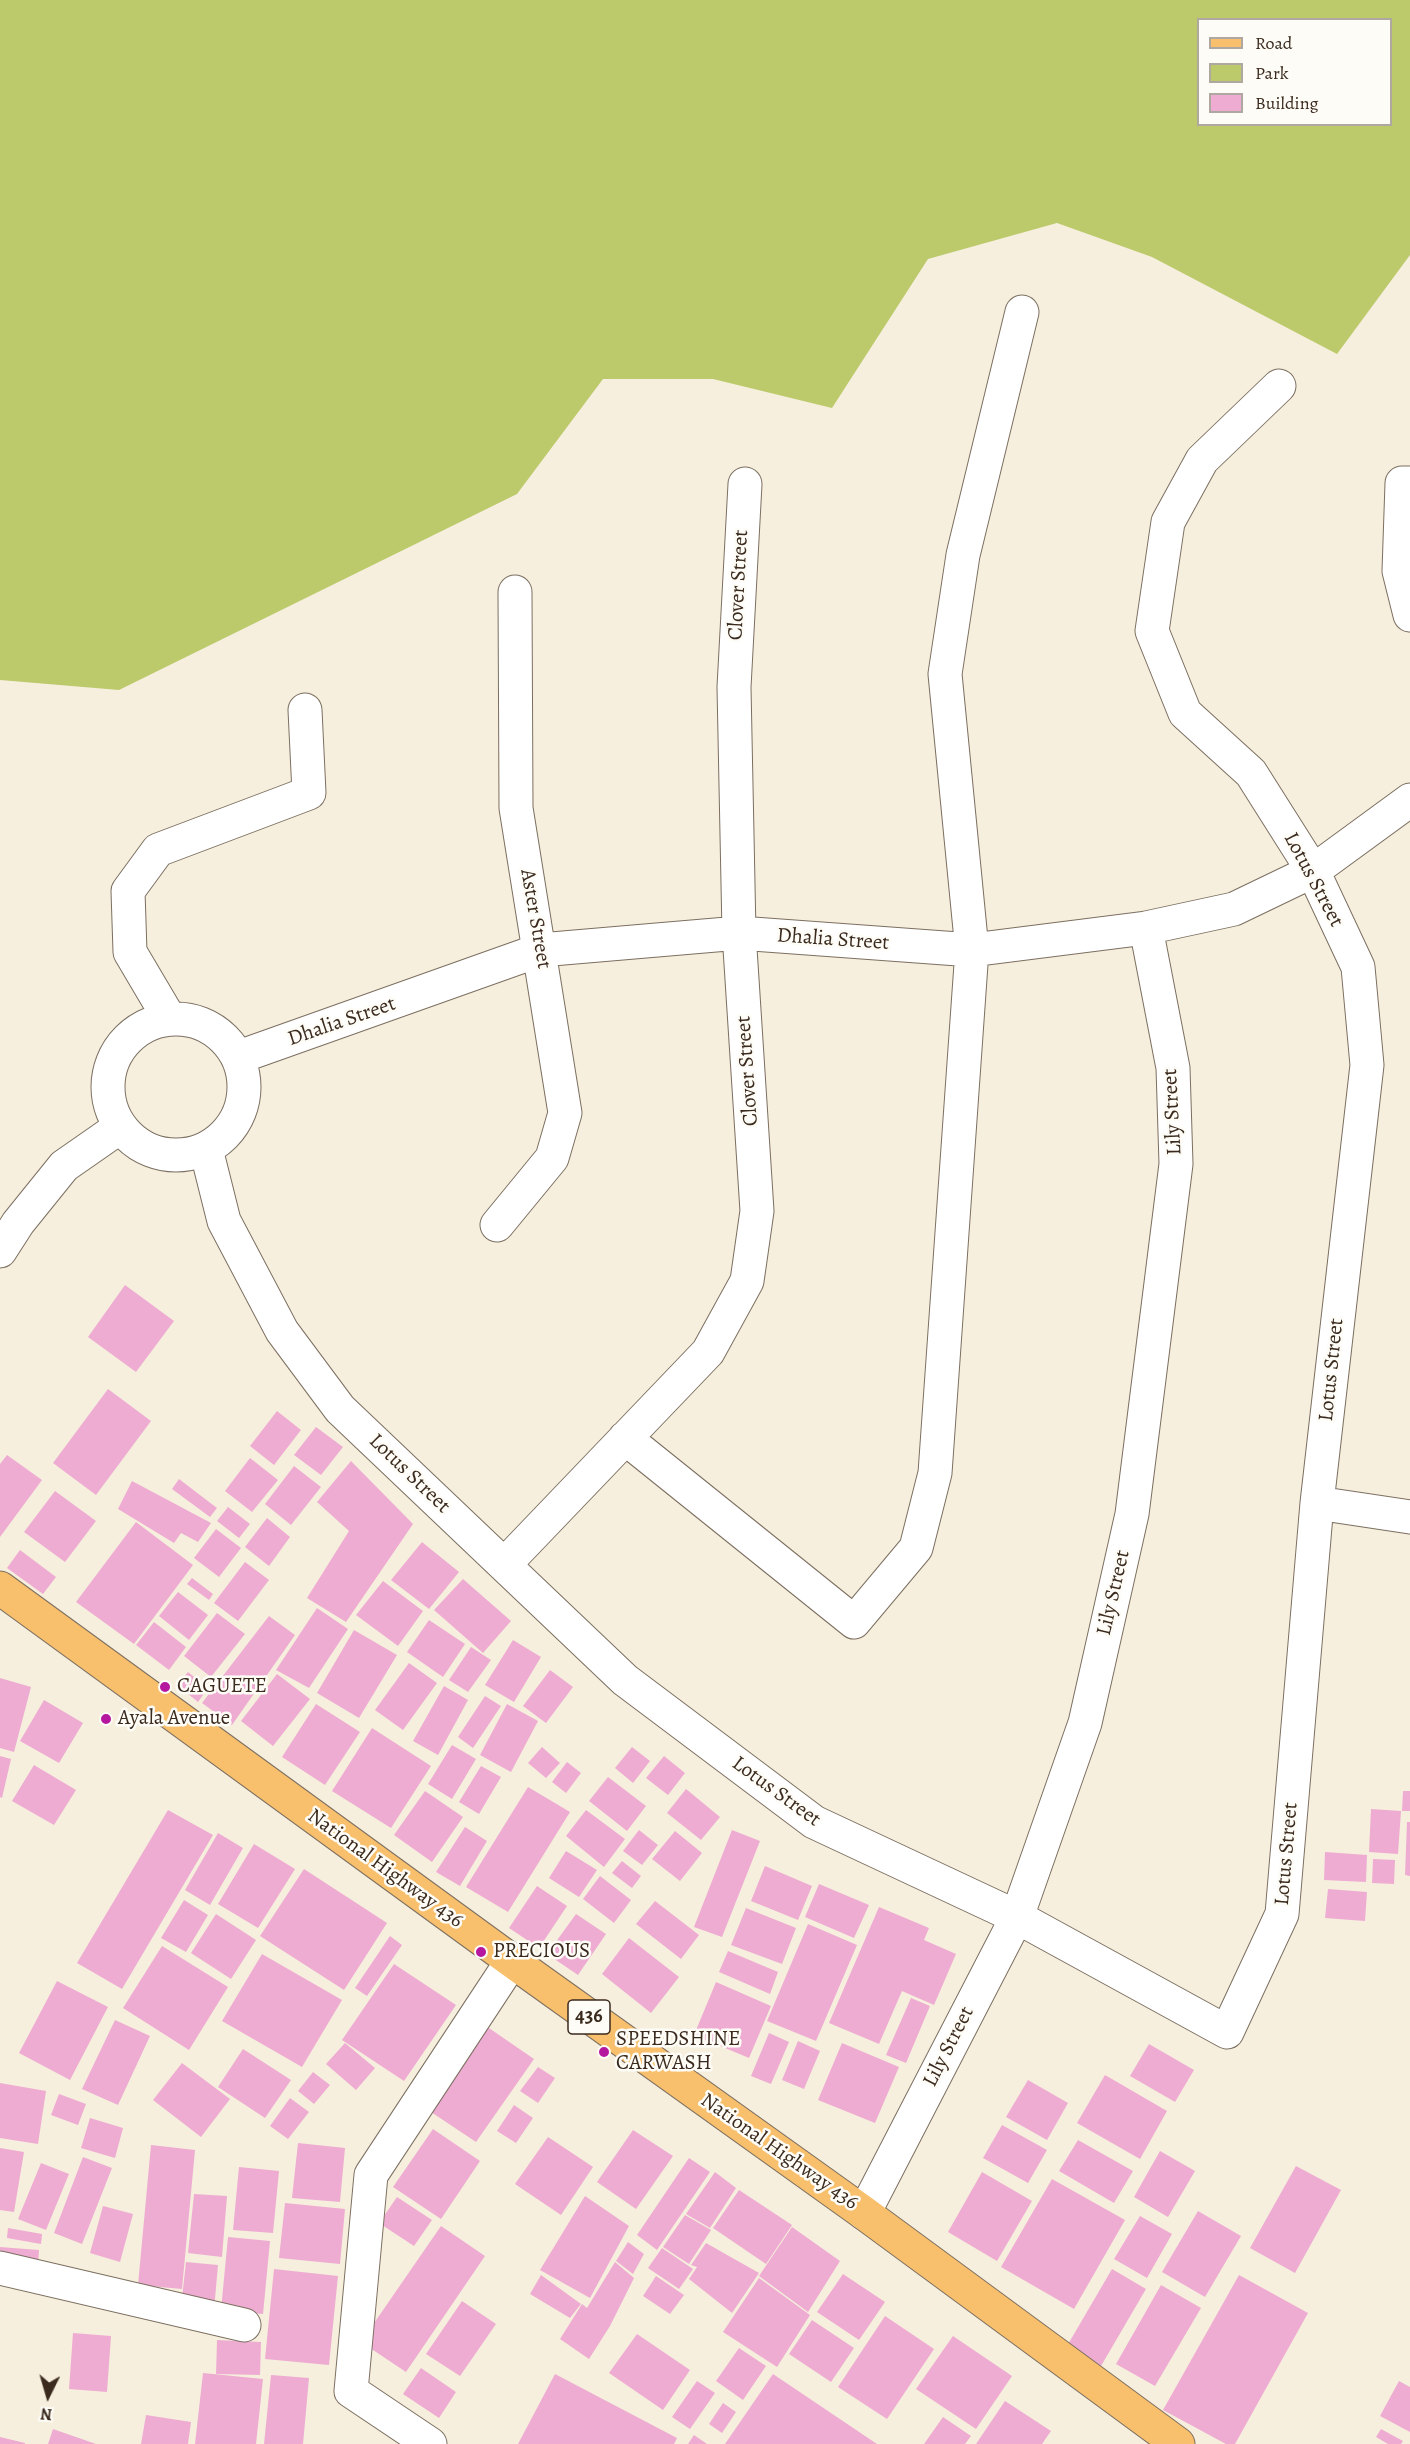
<!DOCTYPE html>
<html>
<head>
<meta charset="utf-8">
<style>
	body { margin:0 }
	#map { position:relative; width:1410px; height:2444px; overflow:hidden; background:#f6efdd; font-family:Alegreya,serif }
	canvas { display:block }
	.legend { position:absolute; left:1197px; top:18px; width:195px; height:108px; box-sizing:border-box; background:#fdfcf7; border:2px solid #afa8a0; margin:0; padding:8px 10px; list-style:none; font-size:18px; color:#3b2a1e }
	.legend li { display:flex; align-items:center; gap:12px; height:30px }
	.legend b { width:30px; border:2px solid #afa8a0 }
	.north { position:absolute; left:18px; top:2366px; width:60px; height:60px; -webkit-text-stroke:4px #fdfcf7; paint-order:stroke; rotate:185deg; font-size:16px; font-weight:700; line-height:24px; text-align:center; color:#3b2a1e }
	.north::after { content:''; display:block; margin:auto; width:21px; height:27px; background:#3b2a1e; clip-path:polygon(50% 0,100% 100%,50% 72%,0 100%) }
</style>
</head>
<body>
<div id="map">
<canvas width="1410" height="2444"></canvas>
<ul class="legend">
<li><b style="height:8px;background:#f8bf6c"></b>Road</li>
<li><b style="height:16px;background:#bcca6c"></b>Park</li>
<li><b style="height:16px;background:#eeacd2"></b>Building</li>
</ul>
<div class="north">N</div>
</div>
<script>
const ctx = document.querySelector('canvas').getContext('2d');
ctx.lineJoin = 'round';
function fill(path, color) { ctx.fillStyle = color; ctx.fill(path, 'evenodd'); }
const shape = rows => new Path2D(rows.map(r => 'M' + r).join(''));
function trace(path, color, width, dash) { ctx.strokeStyle = color; ctx.lineWidth = width; ctx.lineCap = dash ? 'butt' : 'round'; ctx.setLineDash(dash || []); ctx.stroke(path); }
function drawText(font, color, halo, rows, align = 'center') {
  ctx.font = font + ' Alegreya,serif'; ctx.lineWidth = 5; ctx.setLineDash([]); ctx.textBaseline = 'middle'; ctx.strokeStyle = halo; ctx.fillStyle = color; for (const [text, x, y, turn = 0] of rows) {
    ctx.save(); ctx.translate(x, y); ctx.rotate((+turn || 0) * Math.PI / 180); ctx.textAlign = isNaN(turn) ? turn : align; if (halo) ctx.strokeText(text, 0, 0); ctx.fillText(text, 0, 0); ctx.restore();
  }
}
fill(shape([
	[0,0,1410,0,1410,255,1337,354,1152,257,1057,223,928,259,832,408,713,379,603,379,517,494,119,690,0,680],
	[1198,20,1390,20,1390,124,1198,124]
]), '#bcca6c');
fill(shape([
	[125,1285,174,1321,136,1372,88,1337],
	[108,1389,151,1421,96,1495,53,1463],
	[277,1411,301,1430,274,1465,250,1446],
	[316,1427,343,1447,321,1475,294,1455],
	[7,1455,42,1480,0,1537,0,1464],
	[250,1458,278,1480,252,1512,225,1491],
	[351,1461,413,1524,346,1622,307,1598,349,1531,317,1502],
	[294,1466,321,1487,291,1525,265,1504],
	[179,1479,217,1508,210,1517,172,1489],
	[132,1481,211,1523,198,1542,181,1533,174,1543,118,1509],
	[55,1491,96,1521,65,1562,24,1532],
	[228,1507,250,1524,239,1538,217,1521],
	[267,1518,290,1537,269,1566,245,1547],
	[136,1522,193,1565,134,1644,76,1602],
	[216,1529,241,1548,219,1577,194,1558],
	[422,1542,459,1572,429,1609,391,1580],
	[20,1550,56,1577,43,1594,7,1568],
	[245,1562,269,1580,238,1621,214,1603],
	[192,1578,213,1594,209,1600,187,1584],
	[463,1579,511,1621,483,1653,434,1610],
	[383,1581,423,1611,398,1646,356,1615],
	[178,1592,208,1615,189,1640,159,1616],
	[317,1608,348,1629,309,1688,276,1670],
	[217,1613,245,1634,211,1677,184,1656],
	[269,1616,295,1635,232,1725,202,1703],
	[429,1620,465,1644,443,1677,407,1652],
	[154,1622,186,1647,169,1670,136,1645],
	[354,1630,397,1655,359,1718,317,1693],
	[513,1640,541,1657,514,1702,485,1685],
	[471,1647,491,1660,468,1692,449,1680],
	[409,1663,437,1683,403,1730,375,1710],
	[550,1670,573,1687,546,1723,523,1706],
	[188,1672,208,1688,198,1702,177,1685],
	[277,1674,310,1699,273,1746,241,1721],
	[0,1678,31,1687,14,1752,0,1748],
	[444,1686,468,1700,438,1755,413,1741],
	[485,1696,501,1706,473,1748,458,1737],
	[44,1700,83,1723,59,1763,20,1741],
	[316,1704,360,1732,325,1785,282,1757],
	[507,1704,538,1721,511,1772,480,1755],
	[372,1728,431,1766,391,1828,332,1791],
	[452,1745,476,1759,452,1799,428,1784],
	[542,1747,560,1763,546,1778,528,1763],
	[632,1747,650,1761,633,1783,615,1768],
	[0,1756,11,1759,2,1798,0,1797],
	[664,1756,685,1773,668,1795,646,1778],
	[567,1762,581,1773,566,1793,552,1782],
	[34,1765,76,1790,54,1825,12,1801],
	[481,1766,501,1777,479,1814,459,1802],
	[608,1777,646,1806,627,1831,589,1801],
	[528,1787,570,1812,508,1912,466,1887],
	[686,1789,720,1817,701,1840,667,1813],
	[425,1791,463,1817,432,1862,394,1835],
	[1403,1791,1410,1791,1410,1811,1402,1811],
	[1371,1809,1401,1811,1398,1854,1369,1852],
	[168,1810,213,1835,122,1989,77,1963],
	[586,1810,625,1839,604,1867,566,1836],
	[1407,1822,1410,1822,1410,1876,1405,1875],
	[465,1827,487,1841,460,1886,436,1872],
	[639,1830,658,1845,642,1865,623,1851],
	[732,1830,760,1841,722,1937,694,1927],
	[675,1831,702,1853,680,1881,652,1859],
	[218,1833,243,1848,210,1905,185,1890],
	[254,1844,295,1869,258,1928,218,1904],
	[566,1851,597,1870,579,1897,549,1878],
	[1325,1852,1367,1855,1366,1882,1324,1880],
	[1373,1859,1395,1860,1394,1884,1372,1883],
	[622,1861,641,1876,632,1888,612,1873],
	[765,1866,812,1886,798,1920,751,1901],
	[304,1869,387,1923,344,1990,260,1936],
	[600,1876,631,1900,614,1923,583,1899],
	[819,1884,869,1905,854,1938,805,1917],
	[537,1886,567,1906,539,1948,509,1928],
	[1328,1889,1367,1892,1365,1921,1325,1918],
	[184,1900,208,1915,186,1952,161,1938],
	[655,1901,699,1935,681,1959,636,1924],
	[879,1907,929,1928,924,1940,956,1954,934,2005,902,1991,879,2044,829,2023],
	[746,1908,796,1928,782,1964,731,1945],
	[216,1914,256,1940,231,1979,191,1953],
	[576,1914,606,1934,578,1975,547,1954],
	[808,1924,857,1945,816,2041,767,2021],
	[390,1936,402,1945,367,1996,355,1988],
	[629,1938,679,1977,651,2013,602,1974],
	[162,1946,228,1987,189,2050,123,2008],
	[728,1951,778,1972,770,1994,719,1972],
	[262,1954,342,2000,302,2067,222,2021],
	[394,1964,456,2005,404,2081,342,2040],
	[57,1981,108,2007,70,2080,19,2053],
	[716,1982,771,2006,749,2058,694,2035],
	[911,1998,930,2006,906,2063,886,2055],
	[115,2020,150,2036,118,2105,82,2089],
	[486,2026,534,2059,476,2142,428,2110],
	[769,2033,789,2042,771,2084,751,2076],
	[798,2041,820,2051,804,2089,782,2080],
	[345,2043,375,2068,356,2090,326,2064],
	[842,2043,899,2067,875,2123,818,2100],
	[1149,2044,1194,2070,1175,2102,1130,2076],
	[243,2049,291,2080,265,2118,218,2087],
	[182,2063,230,2099,201,2137,153,2100],
	[538,2067,555,2078,538,2103,520,2091],
	[313,2072,330,2085,314,2104,298,2091],
	[1105,2075,1167,2111,1140,2159,1077,2123],
	[1028,2080,1068,2103,1047,2140,1006,2117],
	[0,2083,46,2091,38,2144,0,2138],
	[59,2094,86,2104,78,2125,51,2115],
	[290,2098,309,2112,288,2139,270,2126],
	[514,2105,533,2118,516,2143,497,2131],
	[90,2118,123,2128,115,2158,81,2148],
	[1002,2125,1047,2150,1028,2183,983,2158],
	[433,2129,480,2161,441,2219,393,2187],
	[633,2130,673,2156,636,2209,597,2182],
	[548,2137,593,2167,561,2215,515,2184],
	[1078,2140,1133,2171,1114,2203,1059,2171],
	[298,2143,345,2148,340,2202,292,2198],
	[151,2145,195,2150,182,2289,138,2285],
	[0,2148,24,2152,14,2212,0,2210],
	[1160,2151,1195,2171,1168,2217,1134,2197],
	[83,2157,112,2168,82,2244,54,2233],
	[689,2158,710,2172,657,2250,637,2235],
	[41,2163,69,2174,46,2230,18,2219],
	[1296,2166,1341,2190,1295,2273,1250,2248],
	[239,2167,279,2171,273,2233,233,2230],
	[715,2172,736,2188,710,2228,686,2214],
	[982,2172,1032,2201,997,2261,948,2232],
	[1052,2179,1125,2220,1074,2309,1001,2267],
	[739,2190,792,2225,766,2264,713,2228],
	[194,2194,227,2196,222,2257,188,2253],
	[585,2196,629,2226,590,2298,540,2270],
	[397,2197,432,2220,414,2246,379,2223],
	[285,2203,345,2209,340,2264,279,2258],
	[103,2206,133,2214,120,2262,90,2253],
	[1198,2211,1241,2236,1205,2297,1162,2272],
	[685,2215,711,2230,689,2264,663,2247],
	[1140,2216,1172,2234,1147,2278,1114,2259],
	[441,2226,485,2256,406,2372,361,2342],
	[792,2227,840,2261,808,2312,759,2276],
	[8,2228,42,2234,41,2244,7,2238],
	[228,2237,270,2241,263,2314,221,2310],
	[628,2242,644,2254,633,2274,616,2261],
	[706,2243,759,2273,732,2313,689,2279,697,2267,691,2265],
	[0,2247,39,2250,38,2266,0,2264],
	[662,2248,693,2269,679,2289,648,2268],
	[186,2262,218,2265,214,2310,181,2307],
	[615,2262,634,2278,610,2326,589,2359,560,2339,582,2304,587,2308],
	[274,2269,338,2276,329,2365,265,2359],
	[1112,2269,1146,2289,1101,2366,1067,2346],
	[843,2274,885,2302,859,2340,817,2312],
	[541,2275,581,2304,570,2318,530,2294],
	[1239,2275,1308,2313,1235,2444,1226,2444,1163,2410],
	[656,2276,684,2295,670,2314,643,2296],
	[759,2278,810,2315,777,2367,723,2332],
	[1161,2285,1201,2308,1155,2386,1116,2364],
	[462,2301,496,2324,460,2376,426,2354],
	[885,2316,934,2349,887,2419,838,2387],
	[812,2320,854,2348,831,2382,789,2354],
	[73,2333,111,2336,107,2392,69,2389],
	[637,2334,690,2370,663,2410,609,2373],
	[953,2336,1012,2376,976,2429,916,2389],
	[217,2340,261,2342,260,2375,216,2374],
	[739,2348,766,2366,743,2400,716,2381],
	[421,2368,456,2392,439,2418,403,2394],
	[203,2373,263,2379,256,2444,195,2444],
	[555,2374,677,2438,674,2444,518,2444],
	[773,2374,877,2444,725,2444],
	[271,2375,309,2378,303,2444,264,2444],
	[697,2381,715,2393,690,2429,672,2417],
	[1399,2381,1410,2387,1410,2432,1380,2416],
	[1005,2401,1051,2431,1042,2444,976,2444],
	[723,2403,736,2412,722,2433,709,2424],
	[146,2415,191,2422,188,2444,141,2444],
	[943,2417,971,2436,965,2444,924,2444],
	[53,2429,96,2444,48,2444],
	[1381,2429,1403,2441,1401,2444,1388,2444,1376,2437],
	[694,2435,707,2444,688,2444],
	[0,2437,25,2443,25,2444,0,2444]
]), '#eeacd2');
const minor = shape([
	[1410,483,1402,483,1399,571,1410,615],
	[169,1018,130,952,128,891,158,850,309,793,305,710],
	'108 1087a68 68 0 1 1 136 0a68 68 0 1 1-136 0Z',
	[239,1057,540,950,739,933,972,950,1146,928,1234,909,1313,871,1410,800],
	[206,1149,224,1221,282,1331,340,1409,625,1680,814,1822,1017,1917,1227,2032,1282,1914,1317,1503,1367,1065,1358,967,1313,871,1251,773,1185,713,1152,631,1168,522,1202,460,1279,386],
	[497,1225,552,1158,565,1113,516,808,515,592],
	[0,1251,18,1223,64,1166,120,1127],
	[625,1438,854,1622,916,1548,935,1473,972,950,945,674,963,555,1022,312],
	[1317,1503,1410,1517],
	[504,1565,708,1352,747,1281,757,1211,739,933,734,687,745,484],
	[864,2213,1017,1917,1085,1723,1132,1514,1176,1164,1173,1068,1146,928],
	[0,2268,244,2325],
	[430,2444,351,2391,371,2175,512,1961]
]);
const major = shape([
	[0,1588,512,1961,864,2213,1178,2444]
]);
trace(minor, '#7c6f61', 35);
trace(major, '#7c6f61', 35);
trace(minor, '#fff', 33);
trace(major, '#f8bf6c', 33);
for (const [x, y, r, color] of [
	[165,1687,6,"#b5179e"],
	[106,1719,6,"#b5179e"],
	[481,1952,6,"#b5179e"],
	[604,2052,6,"#b5179e"]
]) { const dot = new Path2D(); dot.arc(x, y, r, 0, 2 * Math.PI); ctx.fillStyle = color; ctx.fill(dot); trace(dot, '#fdfcf7', 2); }
for (const [x, y, w] of [
	[589,2017,42]
]) { const box = new Path2D(); box.roundRect(x - w / 2, y - 17, w, 34, 4.5); ctx.fillStyle = '#fdfcf7'; ctx.fill(box); trace(box, '#3b2a1e', 1.5); }
drawText('bold 20px', '#3b2a1e', null, [
	["436",589,2017]
]);
drawText('21px', '#3b2a1e', '#fdfcf7', [
	["Clover Street",739,585,-87],
	["Lotus Street",1313,880,62],
	["Aster Street",535,919,80],
	["Dhalia Street",833,940,4],
	["Dhalia Street",342,1022,-19],
	["Clover Street",748,1071,-94],
	["Lily Street",1173,1112,-93],
	["Lotus Street",1332,1370,-84],
	["Lotus Street",409,1474,44],
	["Lily Street",1114,1593,-77],
	["Lotus Street",776,1792,36],
	["Lotus Street",1287,1854,-85],
	["National Highway 436",385,1869,36],
	["Lily Street",949,2047,-63],
	["National Highway 436",779,2152,35]
]);
drawText('21px', '#3b2a1e', '#fdfcf7', [
	["CAGUETE",177,1687],
	["Ayala Avenue",118,1719],
	["PRECIOUS",493,1952],
	["SPEEDSHINE",616,2040],
	["CARWASH",616,2064]
], 'left');
</script>
</body>
</html>
